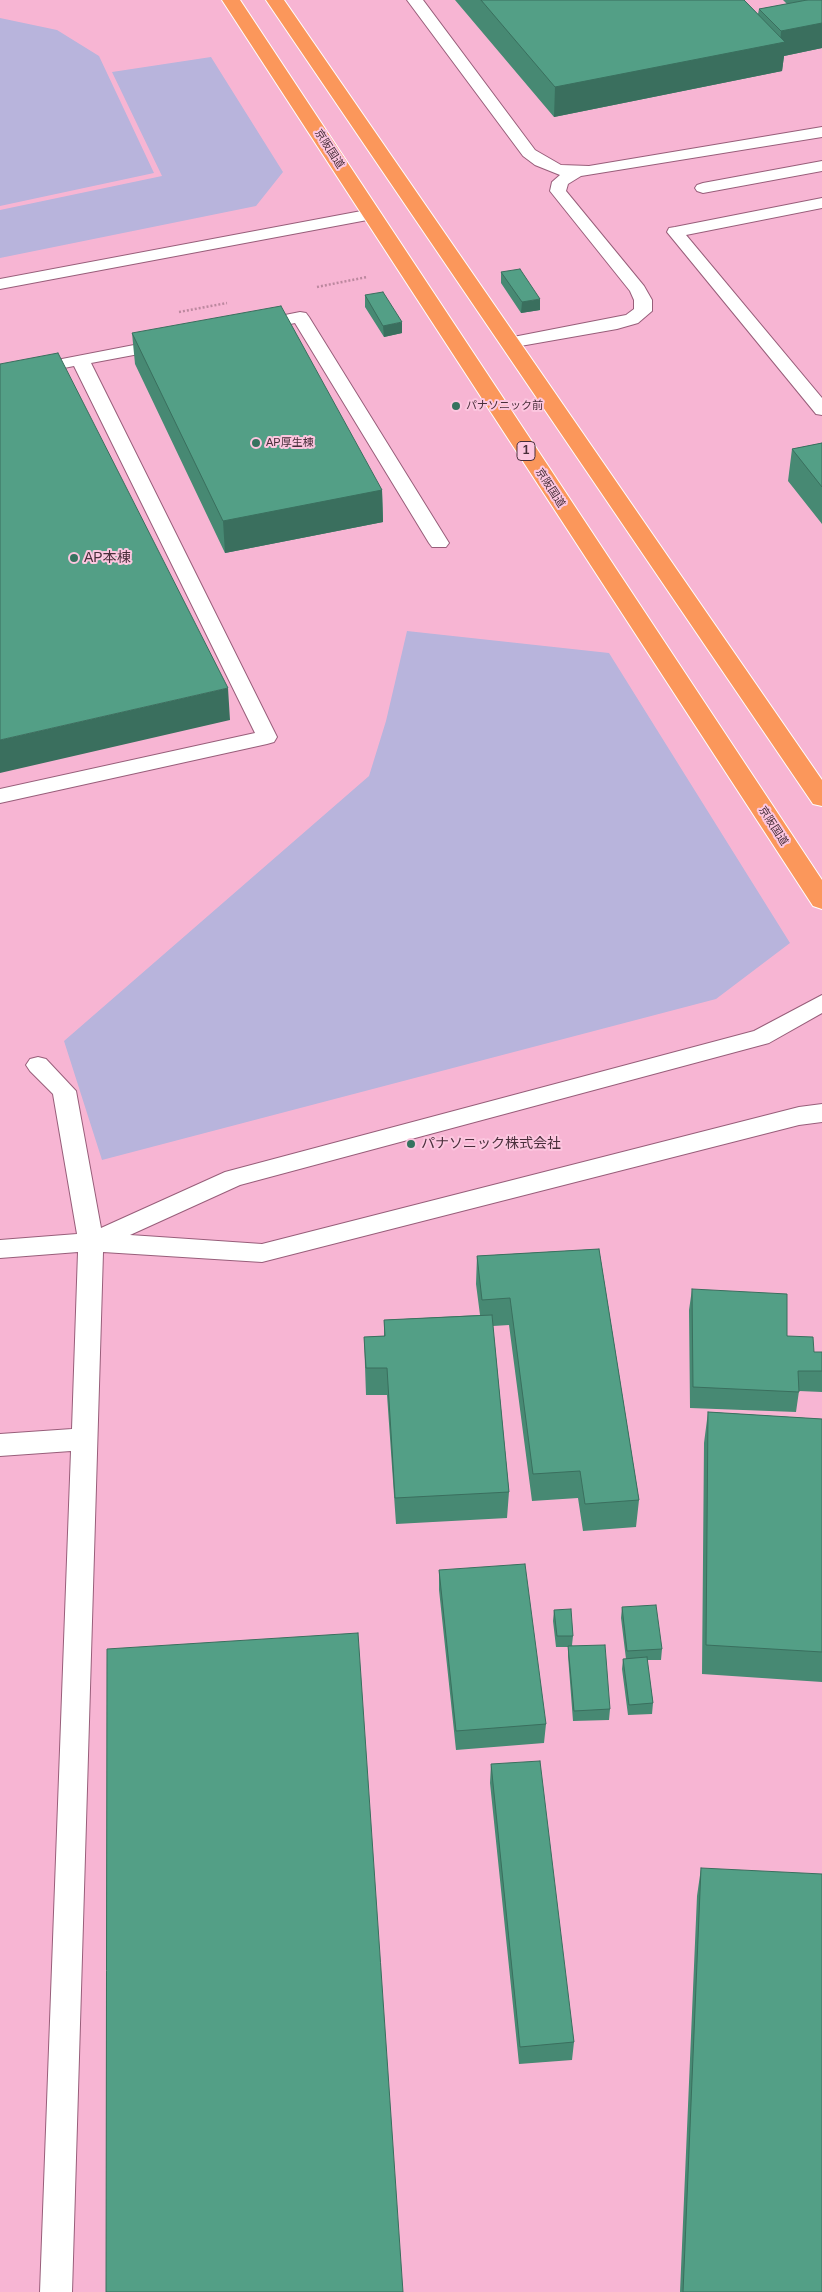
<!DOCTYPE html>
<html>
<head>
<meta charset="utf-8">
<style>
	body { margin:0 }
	canvas { display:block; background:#f7b5d3 }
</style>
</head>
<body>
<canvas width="822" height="2292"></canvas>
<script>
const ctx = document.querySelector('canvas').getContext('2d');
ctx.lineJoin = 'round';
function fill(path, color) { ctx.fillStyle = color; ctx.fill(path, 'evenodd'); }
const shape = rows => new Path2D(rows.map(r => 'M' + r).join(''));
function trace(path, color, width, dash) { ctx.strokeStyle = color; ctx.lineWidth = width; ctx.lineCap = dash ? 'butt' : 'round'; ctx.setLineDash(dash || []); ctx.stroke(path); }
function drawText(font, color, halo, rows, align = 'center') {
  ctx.font = font + ' Arial,"Noto Sans JP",sans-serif'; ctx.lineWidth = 4; ctx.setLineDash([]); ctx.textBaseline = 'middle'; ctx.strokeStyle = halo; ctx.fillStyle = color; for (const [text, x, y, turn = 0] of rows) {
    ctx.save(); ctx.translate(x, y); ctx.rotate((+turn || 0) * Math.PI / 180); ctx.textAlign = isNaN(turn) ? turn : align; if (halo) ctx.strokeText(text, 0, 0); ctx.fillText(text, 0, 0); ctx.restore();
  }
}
fill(shape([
	[0,18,57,30,99,56,154,173,0,206],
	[211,57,283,172,256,206,0,258,0,210,162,176,112,72],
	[407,631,609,653,790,943,716,999,102,1160,64,1041,369,776,386,721]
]), '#b8b4dc');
const lane = shape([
	[407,0,423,0,535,150,561,165,589,166,822,127,822,137,581,176,568,184,566,191,644,286,652,300,652,311,638,323,617,329,509,348,503,347,500,343,503,339,626,315,634,309,634,300,630,291,550,191,552,182,560,175,535,165,523,156,407,0],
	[822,161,822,171,703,193,697,191,695,188,697,185,703,183,822,161],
	[822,198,822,208,686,235,822,398,822,415,816,414,667,232,669,228,675,227,822,198],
	[372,209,378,210,380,214,378,218,0,289,0,279,372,209],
	[300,312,306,313,309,317,449,543,446,547,432,547,429,543,295,323,256,331,250,330,247,326,250,322,300,312],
	[165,339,171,340,174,344,171,348,91,363,277,737,274,742,267,744,0,803,0,789,255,733,74,366,0,381,0,371,165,339],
	[822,995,822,1013,769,1043,240,1185,130,1235,262,1244,799,1107,822,1104,822,1122,799,1125,262,1262,103,1252,72,2292,40,2292,71,1451,0,1456,0,1434,72,1429,78,1252,0,1258,0,1240,77,1234,53,1094,30,1071,26,1065,30,1059,38,1057,46,1059,76,1091,101,1228,225,1172,754,1031,822,995]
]);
const highway = shape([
	[222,0,240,0,822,880,822,909,813,906,222,0],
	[266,0,284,0,822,780,822,806,813,804,266,0]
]);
trace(lane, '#985e7a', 2);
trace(highway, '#fff', 2);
trace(shape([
	[317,287,367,277],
	[179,312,227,303]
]), '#bc889f', 2.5, [2, 2]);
fill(lane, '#fff');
fill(highway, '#fb975b');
fill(shape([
	[455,0,744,0,758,14,759,9,787,4,783,0,822,0,822,48,784,56,782,71,554,117],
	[501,272,540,310,521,313,501,283],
	[365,295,402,333,384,337,365,307],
	[132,333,382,490,383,522,225,553,135,364],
	[822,443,822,524,788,481,792,449],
	[599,1249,639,1500,636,1527,583,1531,578,1498,532,1501,509,1325,493,1326,509,1492,507,1518,396,1524,387,1395,366,1395,364,1337,384,1336,384,1320,480,1315,476,1284,477,1256],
	[692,1289,787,1336,814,1352,822,1352,822,1392,799,1391,796,1412,690,1408,689,1310],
	[708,1412,822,1419,822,1682,702,1674,704,1443],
	[439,1570,546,1724,544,1743,456,1750,439,1590],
	[622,1607,662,1649,661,1660,647,1660,653,1703,652,1714,628,1715,622,1669,623,1659,626,1659,621,1618],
	[554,1610,573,1636,572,1645,610,1709,609,1720,573,1721,568,1656,568,1647,556,1647,553,1621],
	[491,1764,574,2042,572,2060,519,2064,490,1783],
	[701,1868,822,2292,680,2292,697,1896]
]), '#478973');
fill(shape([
	[822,23,822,48,784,56,782,71,554,117,555,87,780,43,781,31],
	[540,299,540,310,521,313,522,302],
	[402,322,402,333,384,337,383,326],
	[382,490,383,522,225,553,223,521],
	[228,688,230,720,0,773,0,740]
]), '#3a6f5e');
const building = shape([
	[481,0,744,0,785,42,555,87,481,0],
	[807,0,822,0,822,23,781,31,759,9,807,0],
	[520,269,540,299,522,302,501,272,520,269],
	[383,292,402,322,383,326,365,295,383,292],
	[281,306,382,490,223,521,132,333,281,306],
	[58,353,228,688,0,740,0,364,58,353],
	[822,443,822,487,792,449,822,443],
	[599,1249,639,1500,585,1504,580,1471,533,1474,510,1298,482,1300,477,1256,599,1249],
	[692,1289,787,1294,787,1336,813,1337,814,1352,822,1352,822,1371,798,1371,799,1392,693,1387,692,1289],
	[492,1315,509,1492,395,1498,387,1368,366,1368,364,1337,385,1336,384,1320,492,1315],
	[708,1412,822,1419,822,1652,706,1645,708,1412],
	[525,1564,546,1724,456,1731,439,1570,525,1564],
	[656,1605,662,1649,627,1651,622,1607,656,1605],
	[571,1609,573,1636,557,1636,554,1610,571,1609],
	[358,1633,403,2292,106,2292,107,1649,358,1633],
	[605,1645,610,1709,574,1711,568,1646,605,1645],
	[647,1657,653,1703,629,1705,623,1659,647,1657],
	[540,1761,574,2042,520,2047,491,1764,540,1761],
	[701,1868,822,1874,822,2292,683,2292,701,1868]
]);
fill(building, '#539f86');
trace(building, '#3a6f5e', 1);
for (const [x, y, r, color] of [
	[456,406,5,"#35735f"],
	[256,443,5,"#35735f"],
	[74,558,5,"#35735f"],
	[411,1144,5,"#35735f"]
]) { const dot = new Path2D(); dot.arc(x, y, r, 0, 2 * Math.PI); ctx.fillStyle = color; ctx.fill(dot); trace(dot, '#fcc6df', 2); }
drawText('11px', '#482e3a', '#fcc6df', [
	["京阪国道",329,149,57],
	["京阪国道",550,488,57],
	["京阪国道",773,826,57]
]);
drawText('11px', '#482e3a', '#fcc6df', [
	["パナソニック前",466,406],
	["AP厚生棟",266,443]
], 'left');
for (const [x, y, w] of [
	[526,451,18]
]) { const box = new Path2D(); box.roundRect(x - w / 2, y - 9.5, w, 19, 4); ctx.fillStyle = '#fcc6df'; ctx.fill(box); trace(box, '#482e3a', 1); }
drawText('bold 12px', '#482e3a', null, [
	["1",526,451]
]);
drawText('14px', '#482e3a', '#fcc6df', [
	["AP本棟",84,558],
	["パナソニック株式会社",421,1144]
], 'left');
</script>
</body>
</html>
